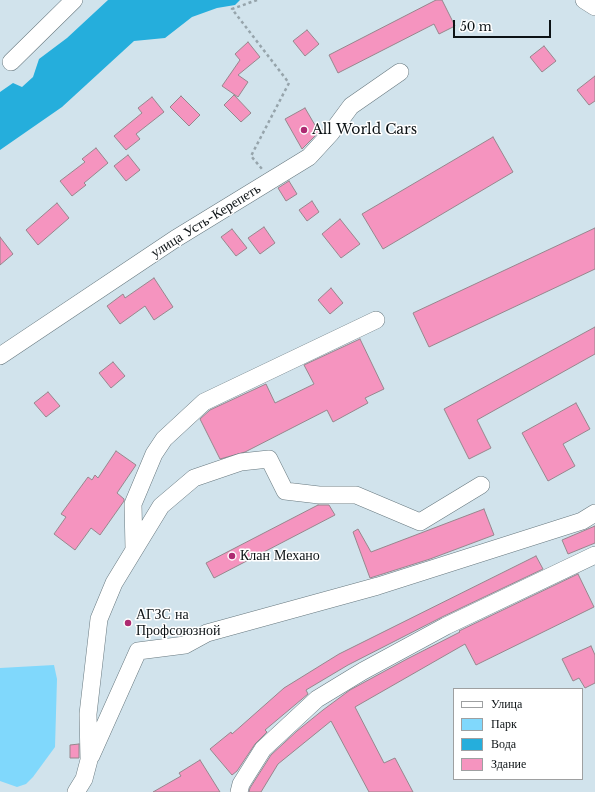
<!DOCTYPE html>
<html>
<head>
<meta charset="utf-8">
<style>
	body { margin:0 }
	#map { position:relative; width:595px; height:792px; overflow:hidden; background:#d1e3ec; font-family:"Libre Baskerville",serif }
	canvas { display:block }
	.legend { position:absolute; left:453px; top:688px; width:130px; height:92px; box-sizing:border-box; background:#fff; border:1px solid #9ea0a1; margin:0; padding:5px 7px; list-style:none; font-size:12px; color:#0c1215 }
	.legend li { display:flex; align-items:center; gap:8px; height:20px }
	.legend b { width:20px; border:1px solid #9ea0a1 }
	.scale { position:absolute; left:453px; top:20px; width:98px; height:18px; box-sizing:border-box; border:2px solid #0c1215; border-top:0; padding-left:5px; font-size:12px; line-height:14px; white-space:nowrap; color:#0c1215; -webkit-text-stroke:3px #fff; paint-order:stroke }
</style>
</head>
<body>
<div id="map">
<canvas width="595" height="792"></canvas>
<ul class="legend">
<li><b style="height:5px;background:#fff"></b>Улица</li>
<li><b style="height:11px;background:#80d8fc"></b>Парк</li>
<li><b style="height:11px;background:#25aedc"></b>Вода</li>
<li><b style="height:11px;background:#f594bf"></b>Здание</li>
</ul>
<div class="scale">50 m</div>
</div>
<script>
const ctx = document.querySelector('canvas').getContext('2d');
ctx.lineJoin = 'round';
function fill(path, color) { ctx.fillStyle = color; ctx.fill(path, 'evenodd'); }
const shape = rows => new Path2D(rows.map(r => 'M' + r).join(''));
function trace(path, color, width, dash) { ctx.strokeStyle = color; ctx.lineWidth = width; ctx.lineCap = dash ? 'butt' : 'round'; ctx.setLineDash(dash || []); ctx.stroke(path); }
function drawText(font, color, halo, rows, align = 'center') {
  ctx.font = font + ' "Libre Baskerville",serif'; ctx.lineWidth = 3; ctx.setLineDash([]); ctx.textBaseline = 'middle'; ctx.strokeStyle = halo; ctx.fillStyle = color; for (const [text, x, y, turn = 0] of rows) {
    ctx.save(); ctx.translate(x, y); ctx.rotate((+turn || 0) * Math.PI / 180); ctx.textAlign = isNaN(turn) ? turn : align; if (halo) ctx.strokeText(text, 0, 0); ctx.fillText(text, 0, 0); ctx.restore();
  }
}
fill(shape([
	[54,665,57,679,55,747,33,777,26,784,17,787,0,781,0,668]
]), '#80d8fc');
fill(shape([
	[108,0,240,0,235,5,217,8,192,17,165,38,134,41,62,107,0,150,0,92,13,83,22,87,33,77,39,59,67,38]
]), '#25aedc');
const building = shape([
	[436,0,442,0,455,26,439,34,434,24,338,73,329,55,436,0],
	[307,30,319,44,305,56,293,41,307,30],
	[248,42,260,57,238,75,248,82,238,97,222,86,240,60,235,54,248,42],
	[544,46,556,61,542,72,530,57,544,46],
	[595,76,595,101,589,105,577,90,595,76],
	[234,95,251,113,241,122,224,105,234,95],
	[181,96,200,115,189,126,170,107,181,96],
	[152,97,164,112,136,134,140,139,126,150,114,136,142,113,138,108,152,97],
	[305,108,319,132,302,149,285,119,305,108],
	[493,137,513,172,383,249,362,214,493,137],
	[96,148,108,163,84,183,86,185,72,196,60,181,85,162,82,159,96,148],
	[128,155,140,170,126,181,114,166,128,155],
	[289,181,297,194,286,201,278,188,289,181],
	[312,201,319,212,307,221,299,210,312,201],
	[57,203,69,218,38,245,26,230,57,203],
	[340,219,360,244,341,258,322,234,340,219],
	[264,227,275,243,260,254,248,238,264,227],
	[595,228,595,269,429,347,413,313,595,228],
	[232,229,247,248,236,256,221,237,232,229],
	[0,237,13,254,0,265,0,237],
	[154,278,173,307,154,320,145,306,120,324,107,306,123,294,125,298,154,278],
	[331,288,343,303,330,314,318,300,331,288],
	[595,327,595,354,477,420,491,448,469,459,444,409,595,327],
	[360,339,384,389,365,398,368,403,333,422,327,410,245,452,220,459,200,419,210,410,266,384,275,403,314,384,304,365,360,339],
	[113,362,125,376,111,388,99,373,113,362],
	[48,392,60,406,46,417,34,403,48,392],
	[576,403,590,429,563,444,575,466,548,481,522,433,576,403],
	[116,451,136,465,117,493,124,499,124,501,100,535,91,528,75,550,54,534,66,517,61,514,88,477,92,480,95,475,98,478,116,451],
	[318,505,329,505,335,515,214,578,206,563,318,505],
	[484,509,494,535,430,559,370,578,353,532,358,529,371,552,484,509],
	[595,526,595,543,568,554,562,540,595,526],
	[536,556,543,569,442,617,348,665,306,690,308,694,265,730,267,732,255,744,237,771,232,775,210,749,231,732,232,734,284,688,339,654,536,556],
	[578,574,594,607,476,665,465,644,355,707,384,763,395,758,413,792,369,792,331,721,278,764,261,792,249,792,250,788,271,755,297,731,323,710,350,690,407,659,460,632,459,631,578,574],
	[591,646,595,655,595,683,585,688,579,678,573,681,562,659,591,646],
	[79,744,79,758,70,758,70,745,79,744],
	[200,760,220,792,153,792,181,776,179,773,200,760]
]);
fill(building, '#f594bf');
trace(building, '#97868d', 1);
const minor = shape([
	[584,0,595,7],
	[11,62,74,0],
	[0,356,175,239,309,157,331,133,351,106,400,72],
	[134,549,133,504,154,454,164,439,204,402,376,320],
	[91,756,138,651,185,645,207,633,378,586,582,521,595,513],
	[76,792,84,779,89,760,88,714,99,619,114,583,161,506,194,478,241,462,269,459,285,491,319,495,356,495,420,522,481,485],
	[239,792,241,784,263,749,317,699,363,671,446,626,595,555]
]);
trace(minor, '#67787f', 18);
trace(shape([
	[257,0,232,9,289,83,251,156,262,169]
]), '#96a4ab', 2.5, [3, 3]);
trace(minor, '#fff', 17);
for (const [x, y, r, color] of [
	[304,130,4,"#ae2a71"],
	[232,556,4,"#ae2a71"],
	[128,623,4,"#ae2a71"]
]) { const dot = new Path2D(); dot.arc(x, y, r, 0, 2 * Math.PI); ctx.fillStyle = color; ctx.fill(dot); trace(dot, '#fff', 1.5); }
drawText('14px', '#0c1215', '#fff', [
	["All World Cars",312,130],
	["Клан Механо",240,556],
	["АГЗС на",136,615],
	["Профсоюзной",136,631]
], 'left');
drawText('14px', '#0c1215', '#fff', [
	["улица Усть-Керепеть",206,221,-32]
]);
</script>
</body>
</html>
